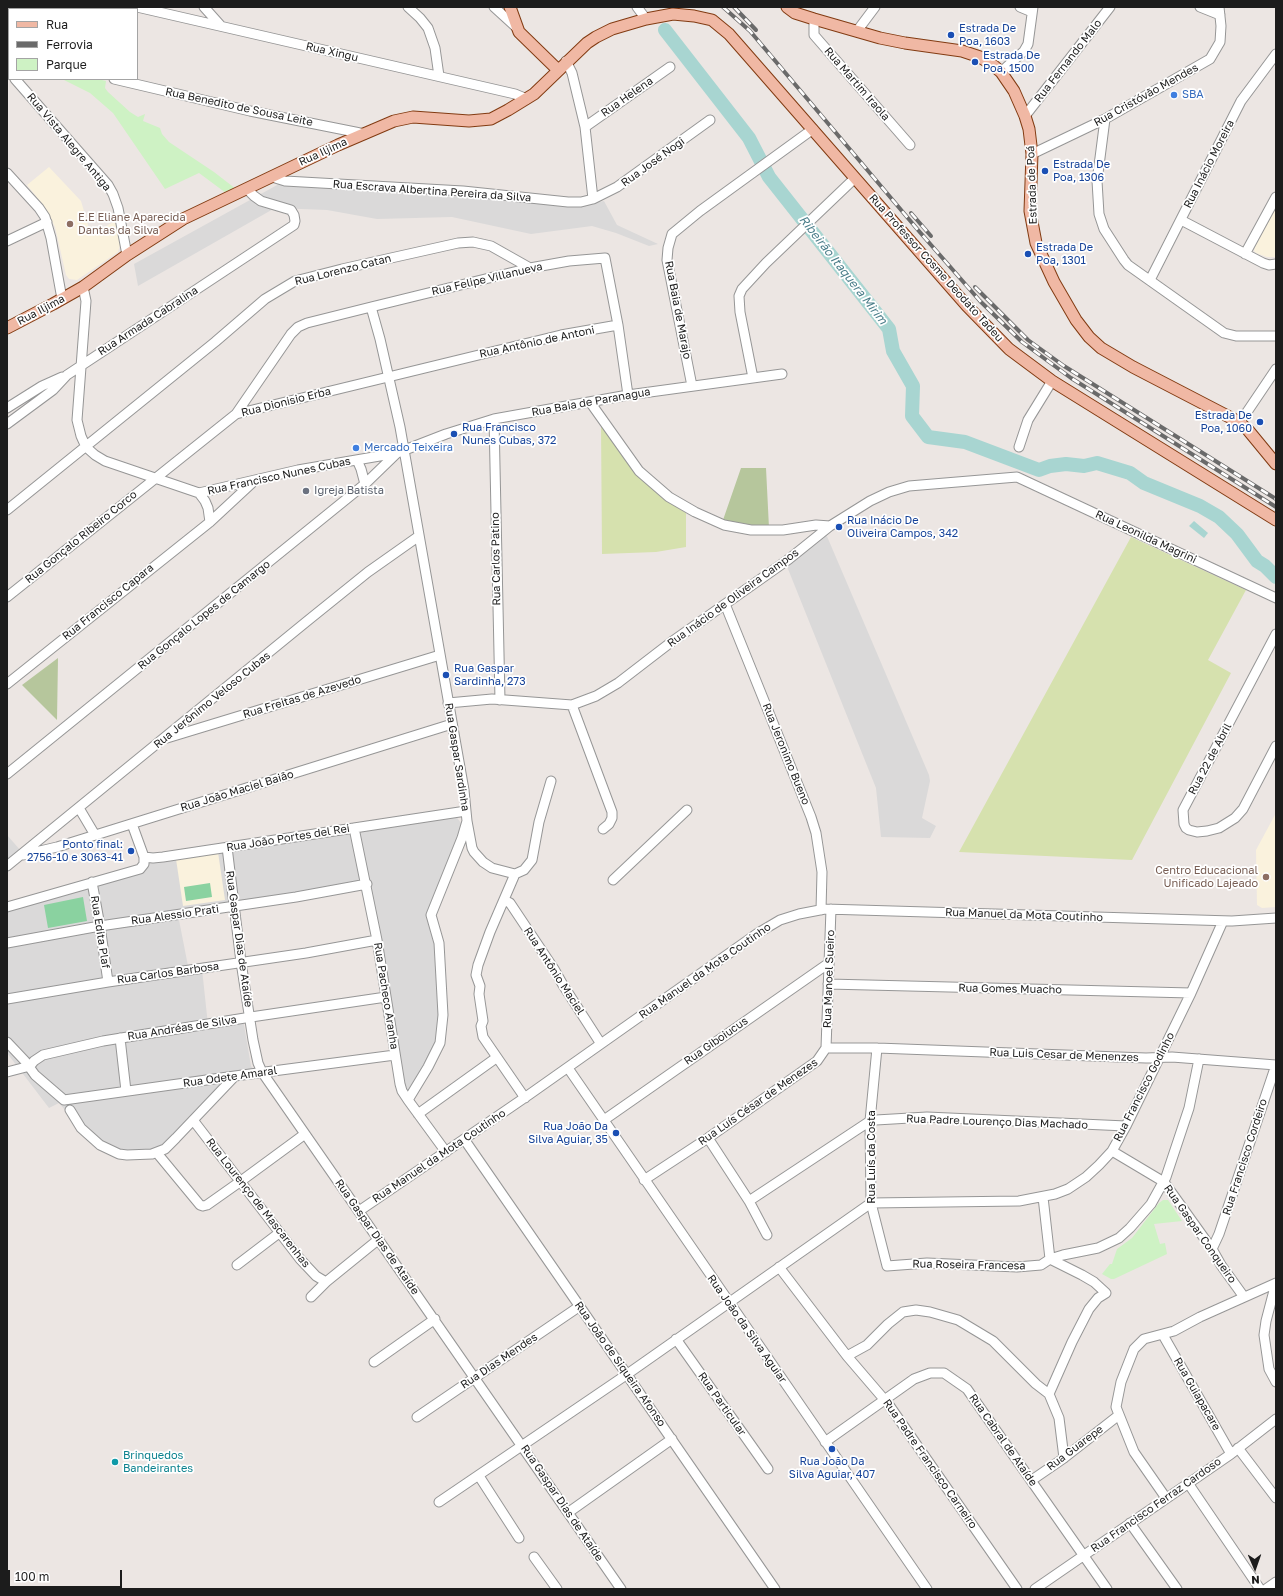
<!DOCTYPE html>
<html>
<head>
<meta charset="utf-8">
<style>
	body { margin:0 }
	#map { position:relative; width:1283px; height:1596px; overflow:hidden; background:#ece6e3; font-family:"Golos Text",sans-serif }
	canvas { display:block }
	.frame { position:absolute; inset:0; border:8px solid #1c1c1c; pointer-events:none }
	.legend { position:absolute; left:8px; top:8px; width:130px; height:72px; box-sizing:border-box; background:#fff; border:1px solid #a4a4a4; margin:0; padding:5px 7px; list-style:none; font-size:12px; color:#1c1c1c }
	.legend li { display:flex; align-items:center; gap:8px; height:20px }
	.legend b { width:20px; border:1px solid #a4a4a4 }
	.north { position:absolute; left:1235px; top:1548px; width:40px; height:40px; -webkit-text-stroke:3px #fff; paint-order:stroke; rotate:178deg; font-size:11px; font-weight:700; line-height:16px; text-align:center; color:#1c1c1c }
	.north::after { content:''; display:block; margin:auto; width:14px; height:18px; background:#1c1c1c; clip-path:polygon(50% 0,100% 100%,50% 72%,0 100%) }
	.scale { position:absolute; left:8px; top:1570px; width:114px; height:18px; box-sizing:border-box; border:2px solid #1c1c1c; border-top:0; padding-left:5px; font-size:12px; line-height:14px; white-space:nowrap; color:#1c1c1c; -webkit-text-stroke:3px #fff; paint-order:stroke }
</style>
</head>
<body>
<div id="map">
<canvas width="1283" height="1596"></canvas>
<div class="frame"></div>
<ul class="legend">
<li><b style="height:5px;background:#f0b8a4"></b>Rua</li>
<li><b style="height:5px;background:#6a6a6a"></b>Ferrovia</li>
<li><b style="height:11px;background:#cef2c4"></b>Parque</li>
</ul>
<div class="north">N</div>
<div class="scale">100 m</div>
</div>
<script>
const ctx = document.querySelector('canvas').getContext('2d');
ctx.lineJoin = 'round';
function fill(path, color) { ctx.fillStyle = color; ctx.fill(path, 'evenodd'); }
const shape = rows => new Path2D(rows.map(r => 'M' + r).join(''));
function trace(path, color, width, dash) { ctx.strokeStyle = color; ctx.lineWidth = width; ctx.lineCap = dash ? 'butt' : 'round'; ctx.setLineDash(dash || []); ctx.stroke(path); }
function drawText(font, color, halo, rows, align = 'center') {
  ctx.font = font + ' "Golos Text",sans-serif'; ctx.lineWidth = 3.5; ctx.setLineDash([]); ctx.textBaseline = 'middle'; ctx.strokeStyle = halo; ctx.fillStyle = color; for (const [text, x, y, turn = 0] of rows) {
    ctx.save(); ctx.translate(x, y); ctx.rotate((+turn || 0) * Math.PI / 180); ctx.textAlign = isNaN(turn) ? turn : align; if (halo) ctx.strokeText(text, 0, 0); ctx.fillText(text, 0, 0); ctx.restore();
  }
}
fill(shape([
	[279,184,580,205,604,201,617,225,658,244,649,246,616,233,592,226,531,234,452,217,377,219,327,210,275,208,138,286,134,264],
	[826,534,929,775,930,781,922,818,936,826,930,838,881,837,876,788,786,564],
	[455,815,464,827,429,913,437,944,442,1024,435,1050,408,1104,369,882,178,915,189,971,202,969,208,1025,243,1019,251,1066,257,1074,229,1078,173,1139,146,1155,94,1145,59,1103,49,1108,7,1053,7,908,138,868,140,861],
	[7,835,21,851,7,863]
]), '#dad9d9');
fill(shape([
	[49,167,81,201,91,235,115,221,119,235,120,245,118,252,77,280,69,279,66,275,55,227,50,217,44,206,27,185],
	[1276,206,1276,257,1267,257,1256,253,1254,251,1255,247],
	[1276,813,1276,907,1262,908,1257,905,1256,850],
	[218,852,225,900,183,906,176,859]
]), '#faf2dd');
fill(shape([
	[601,424,645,481,662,498,686,513,686,547,656,552,602,554],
	[1131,537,1246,590,1208,660,1231,673,1132,860,959,852]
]), '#d6e1ae');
fill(shape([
	[741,468,766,468,769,528,723,520],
	[58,658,57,720,22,685]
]), '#b6c69c');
fill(shape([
	[62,79,98,79,106,81,105,88,108,92,130,112,138,117,145,114,143,121,160,128,162,134,169,142,214,172,236,189,226,193,199,173,165,189,113,113,90,93],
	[1163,1200,1168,1200,1182,1221,1154,1224,1160,1244,1165,1243,1167,1254,1114,1279,1111,1279,1102,1274,1110,1264,1112,1264,1117,1249,1132,1238,1159,1203]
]), '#cef2c4');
fill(shape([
	[210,883,212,897,186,901,184,887],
	[83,897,87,921,48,928,44,905]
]), '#8ad2a0');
fill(shape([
	[1194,521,1208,533,1204,538,1189,526]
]), '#a8d5d1');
trace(shape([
	[665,30,749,138,769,177,889,329,893,351,913,386,912,416,928,437,965,442,1039,470,1050,466,1066,464,1084,466,1097,463,1130,473,1144,483,1200,506,1219,517,1237,534,1257,561,1265,566,1276,577]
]), '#a8d5d1', 14);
const minor = shape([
	[137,7,515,94,527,99],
	[204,7,221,26],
	[408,7,420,18,428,28,435,48,439,76],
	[494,7,517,28],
	[637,7,646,19],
	[1020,7,1032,12],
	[1200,7,1220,15],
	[814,19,814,35,910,145],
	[857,31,875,7],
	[7,52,9,52],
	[566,61,572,73,585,127,593,199],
	[7,70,9,72],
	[1001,72,1024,51,1028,44,1033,7],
	[15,79,108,185,113,194,118,208,127,255],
	[114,79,250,111,365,134],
	[1025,116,1110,7],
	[1105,119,1097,181,1099,214,1104,229,1124,260,1128,265,1224,333,1236,336,1276,336],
	[585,127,670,67],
	[1032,154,1105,119,1210,59,1220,42,1221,26,1219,7],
	[7,173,39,208,45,217,51,238,62,299],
	[272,177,285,181,463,191,568,202,581,202,593,199,617,187,710,120],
	[1181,220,1263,263,1269,265,1276,264],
	[7,241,47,222],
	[1245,254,1276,197],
	[1150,280,1241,101,1276,54],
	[83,287,86,301,77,420,81,436,86,447,95,455,105,461,199,493,298,470,397,453,446,434,494,419,628,395,782,374],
	[371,307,380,339,400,427,464,790,466,811,467,821,462,838,431,915,439,943,443,1015,440,1043,428,1067,408,1100],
	[753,378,740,312,739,296,742,289,766,263,855,178],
	[692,386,667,260,668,248,672,234,700,211,813,129],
	[590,402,639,471,669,497,695,512,724,525,751,530,783,530,816,525,830,526],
	[7,408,42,386,62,377],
	[236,414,291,334,298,327,307,323,371,307,530,268,569,261,605,258,618,325],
	[494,419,500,700],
	[1239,422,1247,412,1276,369],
	[7,424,53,390,67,375,294,225,295,221,294,215,291,210,261,201,254,196,247,189],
	[1019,447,1028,420,1052,381],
	[357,460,361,469,365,484],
	[199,493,205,501,208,508,210,522],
	[7,510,215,342,265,299,295,281,342,269,458,243,473,242,491,246,530,268],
	[7,597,236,414,561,335,618,325,628,395],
	[725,604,811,817,816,833,822,872,821,910],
	[1276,634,1183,810,1184,824,1186,828,1189,830,1197,832,1207,831,1219,828,1235,818,1243,809,1276,746],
	[7,684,210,522,252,483],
	[448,703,492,699,572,705,596,696,618,683,670,643,789,559,830,526,870,501,889,492,909,486,1017,477,1276,598],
	[572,705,612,812,612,818,609,824,603,829],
	[167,738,440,655],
	[7,774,365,484,397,453],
	[79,808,95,835],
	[467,821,472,848,474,852,483,862,492,868,515,874,524,870,532,860,539,822,551,781],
	[354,828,377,940,400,1084,402,1091,408,1100,446,1152],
	[227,847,241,962,253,1040,258,1063,262,1072,621,1589],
	[23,855,57,847,452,724],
	[144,857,153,858,163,857,466,811],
	[7,866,306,622,368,572,419,536],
	[515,874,490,932,478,965,476,975,480,986,479,994,483,1021,481,1026,483,1037,525,1098],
	[613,880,687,810],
	[92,882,100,926,108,982],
	[504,900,510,903,554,969,563,985,601,1044],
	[7,907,140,869,144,864,144,857,132,824],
	[7,943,100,926,296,897,367,884],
	[828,984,1191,993],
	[7,999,108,982,306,953,377,940],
	[120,1038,126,1091],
	[7,1042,25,1061,35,1075,64,1100,235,1076,395,1055],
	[826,1048,831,909],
	[877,1048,870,1121,871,1203,887,1266,927,1263,1017,1267,1041,1265,1050,1259,1063,1255,1098,1248,1119,1238,1130,1228,1151,1204,1166,1177,1189,1108,1199,1059],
	[30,1066,34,1061,43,1055,103,1041,251,1017,386,997],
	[568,1068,927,1589],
	[7,1072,30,1066],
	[70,1110,81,1128,100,1145,119,1154,127,1155,152,1154,165,1149,176,1138,235,1076],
	[418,1114,496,1058],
	[193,1120,300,1259,316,1276,326,1282],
	[604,1120,829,963],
	[708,1138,749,1201,767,1235],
	[464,1139,775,1589],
	[1112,1151,1164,1182,1212,1249,1221,1265,1244,1297],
	[157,1153,200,1205,203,1206,207,1205,241,1181,305,1134],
	[644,1180,708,1138,817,1061,826,1048,877,1048,1146,1058,1172,1057,1276,1065],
	[1043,1197,1050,1259],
	[749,1201,870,1121,876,1120,927,1117,1126,1126],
	[871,1203,1019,1201,1055,1194,1068,1189,1086,1177,1099,1165,1112,1151,1126,1126,1191,993,1223,921],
	[359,1211,530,1094,758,933,780,920,799,914,825,909,1232,921,1276,918],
	[1212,1249,1219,1234,1276,1065],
	[1050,1259,1082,1275,1094,1282,1106,1293,1098,1298,1089,1309,1072,1342,1049,1394,1059,1418,1064,1458],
	[237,1265,279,1233],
	[779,1267,847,1356,889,1405,1017,1589],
	[1276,1283,1266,1321,1264,1335,1269,1369,1276,1382],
	[311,1297,326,1282,379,1239],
	[1163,1335,1231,1454],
	[676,1339,768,1469],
	[847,1356,867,1345,888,1324,903,1312,916,1310,930,1312,958,1320,993,1341,1036,1384,1049,1394],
	[374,1362,435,1319],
	[417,1417,580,1306],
	[825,1442,914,1379,930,1373,944,1373,967,1389,1107,1589],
	[1238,1448,1276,1498],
	[479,1476,519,1538],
	[1032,1480,1064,1458,1119,1415],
	[1188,1483,1260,1589],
	[1166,1498,1134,1452,1116,1407,1121,1382,1134,1349,1144,1339,1174,1331,1200,1317,1276,1283],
	[439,1502,626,1375,871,1203],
	[569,1512,672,1439],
	[1130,1523,1177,1589],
	[534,1557,557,1589],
	[1035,1589,1231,1454,1276,1419],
	[1266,1589,1276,1582]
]);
const major = shape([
	[510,7,519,32,558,70],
	[787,7,795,13,814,19,880,38,905,43,962,51,980,57,994,66,1001,72,1014,91,1025,116,1029,129,1032,154,1030,211,1036,243,1054,282,1076,320,1089,337,1101,348,1133,367,1239,422,1248,430,1276,464],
	[7,328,53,304,83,287,127,255,183,219,338,145,394,121,413,117,469,121,491,119,508,110,534,94,587,43,596,37,612,29,646,19,673,14,694,16,712,20,729,34,967,306,1009,349,1052,381,1276,520]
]);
trace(minor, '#969696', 11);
trace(major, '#823b12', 13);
trace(minor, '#fff', 9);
trace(major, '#f0b8a4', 11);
const rail = shape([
	[723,7,750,31,918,230,980,301,1022,342,1071,378,1276,507],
	[734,7,756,30],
	[911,213,931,236],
	[975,287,1028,340,1064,366,1276,499]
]);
trace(rail, '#6a6a6a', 4);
trace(rail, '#fff', 2.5, [8]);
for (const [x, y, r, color] of [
	[951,35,4,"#1a4fb4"],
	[975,62,4,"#1a4fb4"],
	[1174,95,4,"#3f7fe0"],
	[1045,171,4,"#1a4fb4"],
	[70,224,4,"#8d6e63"],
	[1028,254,4,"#1a4fb4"],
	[1260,422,4,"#1a4fb4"],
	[454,434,4,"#1a4fb4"],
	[356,448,4,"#3f7fe0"],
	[306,491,4,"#6b7280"],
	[839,527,4,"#1a4fb4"],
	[446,675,4,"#1a4fb4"],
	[131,851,4,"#1a4fb4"],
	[1266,877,4,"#8d6e63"],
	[616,1133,4,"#1a4fb4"],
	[832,1449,4,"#1a4fb4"],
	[115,1462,4,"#0f9aa8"]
]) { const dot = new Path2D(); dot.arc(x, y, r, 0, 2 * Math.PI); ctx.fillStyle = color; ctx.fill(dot); trace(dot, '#fff', 1.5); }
drawText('11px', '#164399', '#fff', [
	["Estrada De",959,29],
	["Poa, 1603",959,42],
	["Estrada De",983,56],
	["Poa, 1500",983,69],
	["Estrada De",1053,165],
	["Poa, 1306",1053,178],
	["Estrada De",1036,248],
	["Poa, 1301",1036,261],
	["Estrada De",1252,416,"right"],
	["Poa, 1060",1252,429,"right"],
	["Rua Francisco",462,428],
	["Nunes Cubas, 372",462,441],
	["Rua Inácio De",847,521],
	["Oliveira Campos, 342",847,534],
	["Rua Gaspar",454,669],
	["Sardinha, 273",454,682],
	["Ponto final:",123,845,"right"],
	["2756-10 e 3063-41",123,858,"right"],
	["Rua João Da",608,1127,"right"],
	["Silva Aguiar, 35",608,1140,"right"],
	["Rua João Da",832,1462,"center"],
	["Silva Aguiar, 407",832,1475,"center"]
], 'left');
drawText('11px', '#1c1c1c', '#fff', [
	["Rua Xingu",332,52,13],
	["Rua Fernando Malo",1068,61,-52],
	["Rua Martim Iraola",857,84,49],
	["Rua Cristóvão Mendes",1146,95,-29],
	["Rua Helena",627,97,-35],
	["Rua Benedito de Sousa Leite",239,107,12],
	["Rua Vista Alegre Antiga",69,142,50],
	["Rua Iljima",323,152,-25],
	["Rua José Nogi",653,162,-36],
	["Rua Inácio Moreira",1209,164,-63],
	["Estrada de Poá",1032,185,-92],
	["Rua Escrava Albertina Pereira da Silva",432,191,4],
	["Rua Professor Cosme Deodato Tadeu",936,268,48],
	["Rua Lorenzo Catan",343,270,-14],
	["Rua Felipe Villanueva",487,279,-13],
	["Rua Iljima",41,310,-28],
	["Rua Baia de Marajo",678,310,79],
	["Rua Armada Cabralina",148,321,-33],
	["Rua Antônio de Antoni",537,342,-12],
	["Rua Dionisio Erba",286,402,-14],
	["Rua Baia de Paranagua",591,402,-10],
	["Rua Francisco Nunes Cubas",279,476,-12],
	["Rua Gonçalo Ribeiro Corco",81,537,-39],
	["Rua Leonilda Magrini",1146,537,25],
	["Rua Carlos Patino",496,559,-91],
	["Rua Inácio de Oliveira Campos",733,598,-36],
	["Rua Francisco Capara",108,602,-39],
	["Rua Gonçalo Lopes de Camargo",204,615,-39],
	["Rua Freitas de Azevedo",302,697,-17],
	["Rua Jerônimo Veloso Cubas",212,700,-39],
	["Rua Jeronimo Bueno",786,754,68],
	["Rua Gaspar Sardinha",457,757,81],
	["Rua 22 de Abril",1210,759,-62],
	["Rua João Maciel Baião",237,791,-17],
	["Rua João Portes del Rei",288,838,-9],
	["Rua Alessio Prati",175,915,-8],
	["Rua Manuel da Mota Coutinho",1024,915,2],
	["Rua Edita Plaf",100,932,81],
	["Rua Gaspar Dias de Ataíde",239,939,82],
	["Rua Antônio Maciel",554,971,57],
	["Rua Manuel da Mota Coutinho",705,971,-35],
	["Rua Carlos Barbosa",168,973,-8],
	["Rua Manoel Sueiro",829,979,-88],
	["Rua Gomes Muacho",1010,989,1],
	["Rua Pacheco Aranha",386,996,81],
	["Rua Andréas de Silva",182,1028,-9],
	["Rua Giboiucus",716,1041,-35],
	["Rua Luis Cesar de Menenzes",1064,1055,2],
	["Rua Odete Amaral",230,1077,-8],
	["Rua Francisco Godinho",1144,1087,-63],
	["Rua Luís César de Menezes",758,1102,-35],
	["Rua Padre Lourenço Dias Machado",997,1122,2],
	["Rua Manuel da Mota Coutinho",439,1156,-34],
	["Rua Luís da Costa",872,1157,-90],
	["Rua Francisco Cordeiro",1245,1157,-72],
	["Rua Lourenço de Mascarenhas",258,1203,52],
	["Rua Gaspar Conqueiro",1200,1234,55],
	["Rua Gaspar Dias de Ataíde",377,1237,55],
	["Rua Roseira Francesa",969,1265,1],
	["Rua João da Silva Aguiar",747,1329,55],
	["Rua Dias Mendes",499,1361,-34],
	["Rua João de Siqueira Afonso",620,1364,55],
	["Rua Guiapacare",1197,1394,60],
	["Rua Particular",722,1404,55],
	["Rua Cabral de Ataíde",1003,1440,55],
	["Rua Guarepe",1075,1448,-37],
	["Rua Padre Francisco Carneiro",930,1464,55],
	["Rua Gaspar Dias de Ataíde",562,1503,56],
	["Rua Francisco Ferraz Cardoso",1156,1505,-35]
]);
drawText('11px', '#366cbe', '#fff', [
	["SBA",1182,95],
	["Mercado Teixeira",364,448]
], 'left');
drawText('11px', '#785e54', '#fff', [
	["E.E Eliane Aparecida",78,218],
	["Dantas da Silva",78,231],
	["Centro Educacional",1258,871,"right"],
	["Unificado Lajeado",1258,884,"right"]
], 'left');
drawText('11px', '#5b616d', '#fff', [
	["Igreja Batista",314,491]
], 'left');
drawText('11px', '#0d838f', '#fff', [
	["Brinquedos",123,1456],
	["Bandeirantes",123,1469]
], 'left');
drawText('italic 12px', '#4b7e8a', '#fff', [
	["Ribeirão Itaquera Mirim",843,270,52]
]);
</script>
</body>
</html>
